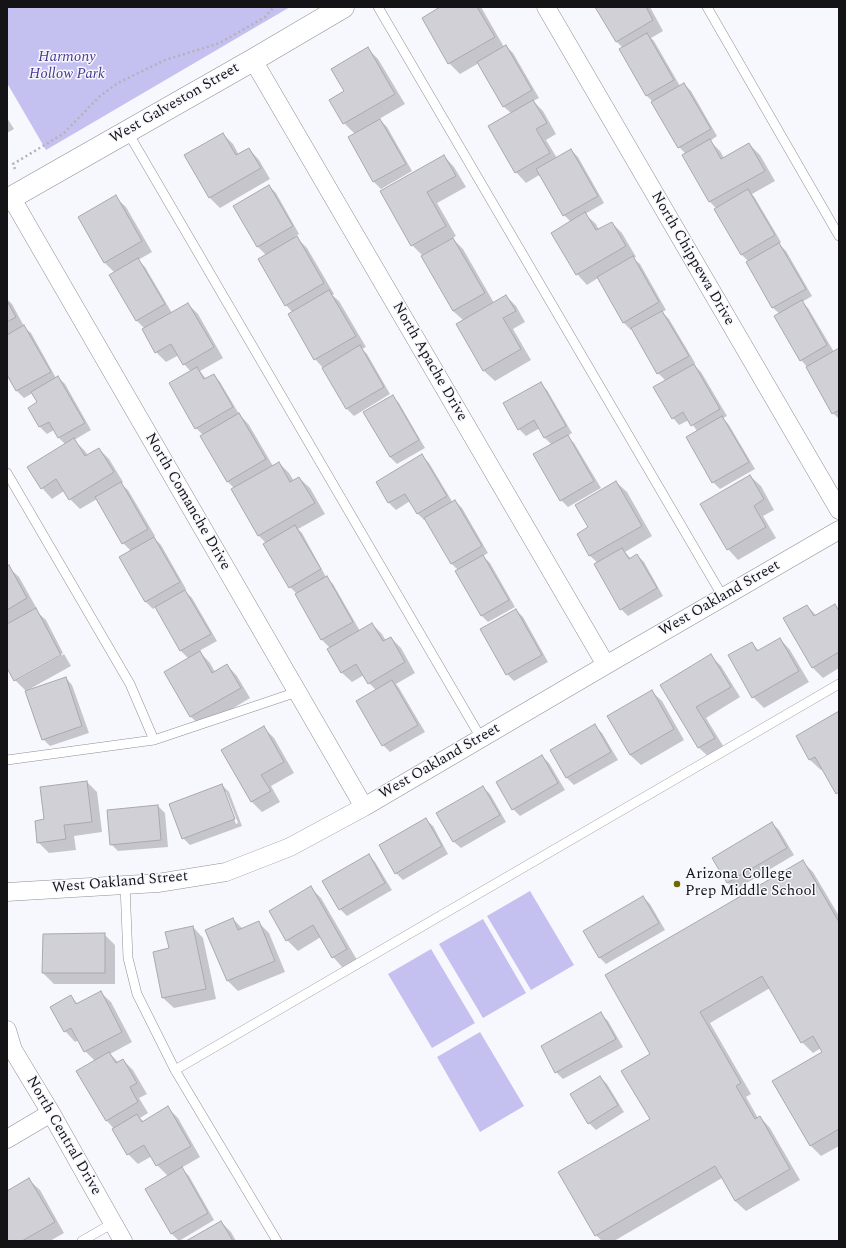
<!DOCTYPE html>
<html>
<head>
<meta charset="utf-8">
<style>
	body { margin:0 }
	#map { position:relative; width:846px; height:1248px; overflow:hidden; background:#f7f7fe; font-family:Spectral,serif }
	canvas { display:block }
	.frame { position:absolute; inset:0; border:8px solid #141417; pointer-events:none }
</style>
</head>
<body>
<div id="map">
<canvas width="846" height="1248"></canvas>
<div class="frame"></div>
</div>
<script>
const ctx = document.querySelector('canvas').getContext('2d');
ctx.lineJoin = 'round';
function fill(path, color) { ctx.fillStyle = color; ctx.fill(path, 'evenodd'); }
const shape = rows => new Path2D(rows.map(r => 'M' + r).join(''));
function trace(path, color, width, dash) { ctx.strokeStyle = color; ctx.lineWidth = width; ctx.lineCap = dash ? 'butt' : 'round'; ctx.setLineDash(dash || []); ctx.stroke(path); }
function drawText(font, color, halo, rows, align = 'center') {
  ctx.font = font + ' Spectral,serif'; ctx.lineWidth = 3; ctx.setLineDash([]); ctx.textBaseline = 'middle'; ctx.strokeStyle = halo; ctx.fillStyle = color; for (const [text, x, y, turn = 0] of rows) {
    ctx.save(); ctx.translate(x, y); ctx.rotate((+turn || 0) * Math.PI / 180); ctx.textAlign = isNaN(turn) ? turn : align; if (halo) ctx.strokeText(text, 0, 0); ctx.fillText(text, 0, 0); ctx.restore();
  }
}
fill(shape([
	[7,7,290,7,46,150,7,83],
	[530,891,574,965,531,990,487,916],
	[483,919,526,993,483,1018,439,944],
	[431,949,475,1023,432,1048,388,974],
	[480,1032,524,1106,480,1132,437,1057]
]), '#c4c1f1');
fill(shape([
	[442,7,481,7,504,47,506,46,513,53,539,98,533,101,543,111,556,134,546,140,557,158,571,150,578,157,604,203,585,214,596,224,599,230,612,223,622,233,636,257,633,258,640,264,666,310,662,312,669,319,695,363,693,364,701,372,727,416,723,418,729,425,755,469,720,489,713,482,698,432,689,420,679,425,673,418,666,381,658,373,632,329,631,330,624,323,598,278,587,285,577,274,552,233,571,222,564,215,541,174,526,183,516,172,511,113,504,107,479,63,460,74,449,63],
	[597,7,650,7,663,31,651,38,654,41,680,86,684,84,691,91,717,136,710,141,720,151,724,158,749,144,760,155,775,181,752,194,755,198,781,242,779,244,786,251,812,296,802,302,808,308,834,352,839,349,839,419,833,413,808,368,801,360,780,314,773,308,747,263,749,262,741,254,717,209,710,202,684,155,686,154,679,147,653,102,647,96,620,49,623,48,616,41],
	[368,49,378,59,405,104,379,119,387,127,412,171,381,189,374,182,349,138,355,134,344,123,345,92],
	[7,118,14,129,7,133],
	[223,134,233,144,239,155,249,149,259,160,270,179,220,208,210,198],
	[444,156,454,167,466,187,437,203,456,236,452,238,463,249,494,303,506,296,516,306,525,322,513,329,531,360,495,381,484,371,457,324,463,320,453,311,423,256,412,245,381,192],
	[269,186,276,193,299,234,295,236,307,248,334,294,332,295,339,301,366,347,362,349,367,354,390,394,354,416,347,409,323,368,315,359,289,314,292,312,286,305,266,255,258,247,234,206],
	[115,197,126,207,152,252,138,260,145,267,172,313,188,304,198,314,223,358,200,371,206,379,214,375,220,382,239,414,249,425,273,466,279,463,289,473,294,481,299,478,310,488,325,514,298,529,302,533,326,577,333,584,360,631,372,624,382,634,386,641,391,638,401,648,415,673,396,684,399,688,425,732,390,752,383,745,376,690,369,683,364,675,352,682,341,672,330,648,322,640,297,594,290,587,266,543,259,536,232,490,234,488,227,481,203,435,196,428,191,372,184,364,179,355,166,362,156,352,145,329,137,321,115,273,105,263,79,218],
	[7,299,12,304,25,328,31,333,56,378,58,377,65,384,91,430,74,440,84,450,88,455,99,449,109,459,123,482,121,484,128,490,155,536,153,537,161,545,186,589,184,590,192,598,217,641,199,651,210,663,215,672,227,665,237,676,250,698,202,727,191,717,165,672,189,659,181,651,156,607,153,609,146,602,120,557,131,551,123,543,97,499,80,509,70,499,64,491,52,499,42,488,65,444,59,438,54,430,47,434,40,427,29,408,39,403,33,393,24,398,17,391,7,373],
	[540,383,547,390,572,433,567,436,574,443,601,488,568,507,561,500,552,445,545,438,540,428,526,436,519,429],
	[392,396,399,403,425,448,397,464,390,457],
	[422,456,429,463,453,503,455,501,462,508,488,553,483,556,490,563,515,607,488,622,481,615,458,570,451,563,426,519,424,520,417,513,410,501,396,510,389,503,377,482],
	[750,476,761,486,774,510,763,516,776,538,738,560,728,549],
	[616,482,627,492,652,536,625,552,631,559,637,555,644,562,663,596,628,616,621,609,598,563,590,556,578,535,590,528],
	[7,567,8,567,19,577,37,609,35,610,46,620,63,653,17,678,17,680,64,654,71,666,26,691,15,680,7,665],
	[835,605,839,610,839,668,823,678,812,667,807,606,817,616],
	[516,610,523,617,548,662,514,681,507,674],
	[780,639,790,650,809,682,764,708,753,697,729,656,752,643,759,651],
	[711,656,721,666,740,697,706,718,725,749,710,758,699,748,662,686],
	[66,678,72,685,89,733,50,746,43,739],
	[651,691,662,701,684,740,641,765,630,755],
	[839,712,839,795,823,769,821,770,810,760,797,737],
	[595,726,602,733,618,760,574,785,567,778,552,751],
	[263,727,274,738,294,773,271,786,280,802,262,812,252,802,222,751],
	[542,756,549,763,565,790,520,816,513,809],
	[87,782,97,792,102,832,74,836,76,850,49,853,38,842,45,820],
	[222,785,229,792,242,826,190,845,183,838],
	[224,792,226,792,238,823,236,824],
	[483,787,490,794,506,822,461,848,454,842],
	[158,806,165,813,168,847,118,851,111,844],
	[426,820,433,826,448,854,403,880,396,873],
	[772,823,779,830,794,855,735,890,728,883,713,858],
	[369,855,375,862,392,890,347,916,340,909],
	[803,862,813,872,839,916,839,1146,821,1156,811,1146,773,1081,823,1052,821,1048,813,1053,802,1042,770,988,710,1023,751,1094,746,1097,758,1118,760,1117,770,1128,800,1180,746,1211,735,1201,722,1178,614,1241,602,1241,596,1235,651,1119,652,1054],
	[311,888,321,898,357,960,343,968,333,957,321,937,298,951,287,940],
	[643,897,650,904,665,930,606,964,599,957],
	[233,919,243,929,258,922,269,933,285,972,238,991,227,980],
	[193,927,203,938,216,999,174,1008,163,998,154,953,170,949],
	[104,934,115,945,115,984,54,984,43,973],
	[100,992,111,1002,132,1042,110,1054,118,1062,123,1060,133,1070,147,1094,139,1098,148,1113,140,1118,144,1122,168,1108,178,1118,200,1157,181,1168,189,1176,214,1220,179,1241,172,1234,168,1176,157,1165,152,1156,138,1164,128,1154,114,1129,107,1121,78,1071,95,1061,85,1051,79,1040,75,1042,65,1031,71,997,78,1004],
	[601,1014,608,1021,623,1047,563,1079,556,1072],
	[600,1077,607,1084,624,1112,596,1130,589,1123],
	[29,1180,40,1190,64,1233,50,1241,8,1241,7,1192],
	[221,1222,231,1232,236,1241,188,1241]
]), '#0003');
const building = shape([
	[440,7,477,7,495,37,448,64,422,18,440,7],
	[595,7,646,7,653,20,616,42,595,7],
	[647,33,674,80,646,96,619,49,647,33],
	[506,45,532,90,503,107,477,62,506,45],
	[368,47,395,94,343,124,329,100,344,91,331,69,368,47],
	[684,83,711,129,678,148,651,102,684,83],
	[533,100,547,123,536,129,550,153,515,173,488,126,533,100],
	[380,119,406,164,373,182,348,137,380,119],
	[223,133,236,155,249,148,261,168,209,198,184,155,223,133],
	[710,139,721,159,749,143,765,171,709,202,682,155,710,139],
	[571,149,598,196,563,216,536,169,571,149],
	[444,155,456,176,427,192,446,226,411,246,380,191,444,155],
	[269,185,293,226,257,247,233,206,269,185],
	[748,189,775,235,741,255,714,209,748,189],
	[116,195,142,241,104,263,78,217,116,195],
	[585,212,596,230,612,222,626,246,576,275,551,233,585,212],
	[297,236,324,283,285,306,258,259,297,236],
	[453,238,485,293,453,311,421,256,453,238],
	[779,243,806,289,772,308,746,262,779,243],
	[633,256,659,302,623,323,597,277,633,256],
	[138,258,165,304,136,321,109,275,138,258],
	[329,290,356,336,314,360,288,314,329,290],
	[506,295,516,311,503,318,521,349,483,371,456,324,506,295],
	[802,300,827,345,800,361,774,316,802,300],
	[7,301,16,317,7,322,7,301],
	[188,303,214,347,183,365,171,344,155,353,142,329,188,303],
	[662,311,689,356,657,374,631,328,662,311],
	[24,325,51,372,16,391,7,375,7,335,24,325],
	[360,345,384,387,346,409,322,368,360,345],
	[839,348,839,410,832,414,806,367,839,348],
	[694,364,720,409,691,426,683,412,672,419,653,387,694,364],
	[197,367,204,379,214,374,233,407,195,429,169,383,197,367],
	[58,376,85,423,58,438,49,422,39,427,28,408,37,402,31,392,58,376],
	[541,382,566,426,544,438,534,420,518,430,503,403,541,382],
	[393,395,419,440,390,457,363,412,393,395],
	[239,413,266,459,227,482,200,436,239,413],
	[722,416,749,462,712,483,686,437,722,416],
	[568,435,594,481,560,501,533,454,568,435],
	[74,438,85,456,99,448,114,472,69,500,56,479,41,489,27,467,74,438],
	[422,454,447,496,417,514,405,494,388,503,376,482,422,454],
	[279,462,290,482,299,477,315,503,258,536,231,489,279,462],
	[750,475,764,499,754,506,766,527,727,550,700,504,750,475],
	[616,481,642,526,589,556,577,534,588,527,575,505,616,481],
	[121,482,148,529,122,544,95,497,121,482],
	[455,500,482,546,451,564,424,518,455,500],
	[295,525,321,569,289,588,263,544,295,525],
	[154,537,180,582,145,602,119,557,154,537],
	[622,548,629,559,637,554,657,588,620,610,594,564,622,548],
	[483,555,509,600,481,616,455,571,483,555],
	[9,565,27,598,7,610,7,566,9,565],
	[327,576,353,622,321,640,295,594,327,576],
	[185,590,211,634,180,651,155,607,185,590],
	[835,604,839,611,839,652,812,668,783,618,807,605,814,616,835,604],
	[36,608,61,655,14,681,7,668,7,624,36,608],
	[516,609,542,655,506,675,480,629,516,609],
	[372,623,383,641,391,637,405,662,368,684,356,664,341,673,327,649,372,623],
	[780,638,799,671,752,698,728,655,752,642,757,651,780,638],
	[200,651,212,673,227,664,241,688,190,717,164,672,200,651],
	[711,654,731,687,696,707,715,738,698,748,660,685,711,654],
	[66,677,82,726,42,740,25,691,66,677],
	[392,680,418,725,382,746,356,701,392,680],
	[652,690,674,729,630,755,607,716,652,690],
	[839,711,839,792,836,794,815,757,809,760,796,736,839,711],
	[595,724,611,752,566,778,550,750,595,724],
	[264,726,284,762,261,775,271,791,251,802,221,750,264,726],
	[542,755,558,783,512,810,496,782,542,755],
	[87,781,92,822,64,825,66,839,37,843,35,821,44,819,40,787,87,781],
	[222,784,235,819,182,839,169,804,222,784],
	[483,786,500,815,453,842,436,813,483,786],
	[158,805,161,840,110,845,107,810,158,805],
	[426,818,442,846,395,874,379,845,426,818],
	[772,822,787,848,727,883,712,858,772,822],
	[369,854,385,883,339,910,322,881,369,854],
	[803,860,839,922,839,1129,810,1146,772,1081,822,1052,813,1036,801,1043,762,976,700,1012,741,1083,736,1086,755,1119,760,1116,790,1169,735,1201,715,1166,595,1236,558,1172,650,1119,621,1071,650,1054,605,975,803,860],
	[311,886,347,949,332,958,313,925,286,941,269,911,311,886],
	[643,896,659,923,599,958,583,931,643,896],
	[233,918,238,930,259,921,275,961,227,981,205,930,233,918],
	[193,926,206,989,162,998,153,952,169,948,165,932,193,926],
	[105,933,105,973,42,973,43,934,105,933],
	[101,991,122,1032,84,1052,71,1028,64,1032,50,1007,71,995,76,1004,101,991],
	[601,1012,616,1039,555,1073,541,1046,601,1012],
	[109,1052,116,1063,123,1059,137,1083,130,1087,138,1102,106,1121,76,1071,109,1052],
	[600,1076,618,1105,588,1124,570,1094,600,1076],
	[168,1106,191,1146,156,1166,144,1145,127,1155,112,1129,137,1114,142,1122,168,1106],
	[182,1167,208,1213,171,1234,145,1189,182,1167],
	[29,1178,55,1222,22,1241,7,1241,7,1191,29,1178],
	[221,1221,233,1241,186,1241,221,1221]
]);
fill(building, '#d0d0d6');
trace(building, '#a8a8ae', 1);
const service = shape([
	[378,7,723,597],
	[707,7,839,236],
	[127,131,481,738],
	[7,473,130,684,154,740],
	[7,760,154,740,297,692],
	[125,885,128,958,137,994,175,1070,277,1241],
	[175,1070,839,684],
	[82,1241,113,1223]
]);
const minor = shape([
	[546,7,839,510],
	[253,60,606,665],
	[11,197,364,807],
	[7,892,158,883,226,872,290,847,364,807,606,665,839,530],
	[7,1030,13,1050,51,1113,123,1241],
	[7,1139,51,1113]
]);
const tertiary = shape([
	[7,200,253,60,343,7]
]);
trace(service, '#8f8f95', 10);
trace(minor, '#8f8f95', 19);
trace(tertiary, '#8f8f95', 23);
trace(shape([
	[15,169,13,164,63,134,100,96,118,83,165,60,220,43,265,17,274,7]
]), '#b2b2b8', 2.5, [2, 3]);
trace(service, '#fff', 9);
trace(minor, '#fff', 18);
trace(tertiary, '#fff', 22);
for (const [x, y, r, color] of [
	[677,884,4,"#6c6902"]
]) { const dot = new Path2D(); dot.arc(x, y, r, 0, 2 * Math.PI); ctx.fillStyle = color; ctx.fill(dot); trace(dot, '#f7f7fe', 1.5); }
drawText('italic 15px', '#49398e', '#f7f7fe', [
	["Harmony",67,58],
	["Hollow Park",67,75]
]);
drawText('15px', '#141417', '#f7f7fe', [
	["West Galveston Street",175,104,-30],
	["North Chippewa Drive",692,259,60],
	["North Apache Drive",429,362,60],
	["North Comanche Drive",187,502,60],
	["West Oakland Street",720,599,-30],
	["West Oakland Street",440,762,-30],
	["West Oakland Street",120,883,-5],
	["North Central Drive",63,1136,60]
]);
drawText('15px', '#141417', '#f7f7fe', [
	["Arizona College",685,875],
	["Prep Middle School",685,892]
], 'left');
</script>
</body>
</html>
